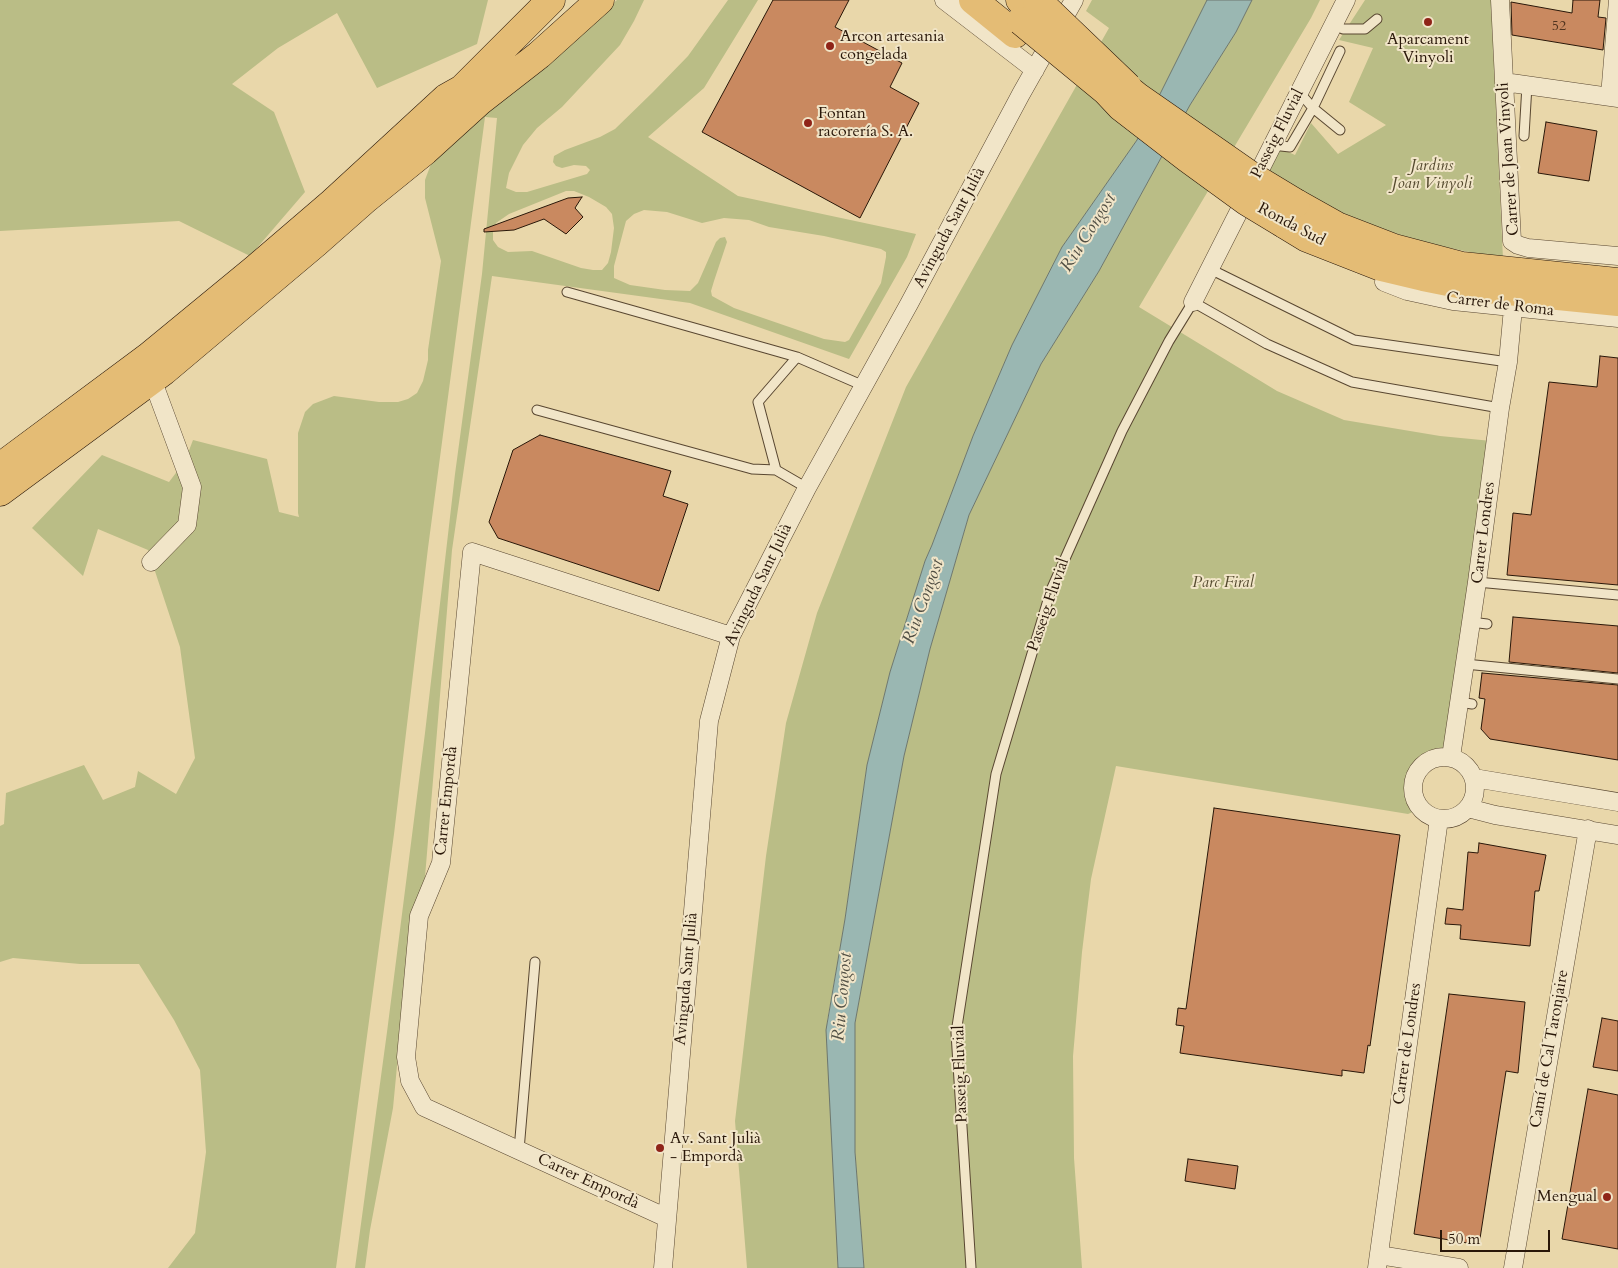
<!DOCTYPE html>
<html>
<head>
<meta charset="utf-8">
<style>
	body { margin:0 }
	#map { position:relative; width:1618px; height:1268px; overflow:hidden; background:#e9d7aa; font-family:Cardo,serif }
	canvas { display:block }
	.scale { position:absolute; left:1440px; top:1230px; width:110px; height:22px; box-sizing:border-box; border:2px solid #291709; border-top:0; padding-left:6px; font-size:15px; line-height:18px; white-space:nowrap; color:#291709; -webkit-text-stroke:4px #f1e5c8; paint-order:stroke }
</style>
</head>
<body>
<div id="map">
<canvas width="1618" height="1268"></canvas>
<div class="scale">50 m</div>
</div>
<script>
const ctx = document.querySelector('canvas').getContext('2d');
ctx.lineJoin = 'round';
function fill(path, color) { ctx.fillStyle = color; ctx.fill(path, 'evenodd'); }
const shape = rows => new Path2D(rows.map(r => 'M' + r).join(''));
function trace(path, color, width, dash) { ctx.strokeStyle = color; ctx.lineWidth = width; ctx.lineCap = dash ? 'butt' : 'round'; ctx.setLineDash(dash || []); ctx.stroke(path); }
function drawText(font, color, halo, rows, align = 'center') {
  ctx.font = font + ' Cardo,serif'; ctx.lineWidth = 4; ctx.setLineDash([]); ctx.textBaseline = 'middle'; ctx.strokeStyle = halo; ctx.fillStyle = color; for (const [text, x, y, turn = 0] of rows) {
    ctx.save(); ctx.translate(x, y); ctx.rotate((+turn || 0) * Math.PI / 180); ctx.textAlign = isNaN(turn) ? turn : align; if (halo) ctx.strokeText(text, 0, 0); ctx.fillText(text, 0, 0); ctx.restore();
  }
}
fill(shape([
	[0,0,488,0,477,44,377,88,337,13,278,48,232,84,274,112,305,192,250,256,179,221,0,231],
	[617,0,644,0,634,21,620,45,562,107,537,128,523,145,509,173,506,188,516,192,527,192,587,174,590,170,586,166,574,165,562,168,556,166,553,162,554,156,565,150,600,137,615,129,653,92,688,56,728,0,758,0,704,88,648,137,738,196,916,234,907,257,849,359,690,303,492,276,452,550,425,877,416,915,404,993,393,1108,370,1230,365,1268,355,1268,387,1032,425,733,455,474,482,274,497,118,485,117,428,548,394,834,336,1268,168,1268,195,1233,206,1152,200,1070,174,1020,139,964,80,964,13,958,0,962,0,826,4,824,6,793,84,765,103,800,135,787,138,771,176,794,195,758,180,647,148,550,98,529,83,576,32,528,102,455,169,482,185,461,193,440,267,459,279,512,299,517,298,513,298,433,305,412,313,404,334,396,379,402,398,402,408,399,417,393,423,381,428,360,428,350,441,261,425,198,425,180,431,164,441,148,533,74],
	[566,191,574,191,589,197,606,207,612,214,614,228,611,252,608,263,602,270,593,270,581,268,532,251,508,252,498,247,493,240,493,231,496,223,509,214],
	[644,210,667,212,702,223,724,218,749,220,769,227,824,236,881,249,886,252,886,257,881,283,849,340,845,342,824,339,766,319,734,308,712,296,711,291,714,281,727,242,725,237,720,238,716,242,698,283,690,291,665,290,630,285,614,278,614,266,626,221,634,214],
	[1092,0,1207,0,1137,140,1062,247,1012,345,973,436,932,545,925,561,890,672,867,765,845,919,827,1022,838,1268,747,1268,735,1121,766,856,786,723,817,613,906,387,1109,28,1086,11],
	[1252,0,1320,0,1311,18,1139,307,1277,391,1344,420,1440,436,1502,442,1451,757,1438,757,1428,760,1419,767,1413,778,1412,789,1414,800,1420,809,1408,814,1116,766,1091,879,1082,952,1073,1056,1074,1158,1082,1268,864,1268,855,1152,855,1023,904,756,930,649,969,515,1041,364,1099,271,1190,105,1236,32],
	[1365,0,1491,0,1503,259,1421,242,1351,218,1265,171,1279,148,1295,155,1311,123,1338,154,1386,125,1349,102,1373,48,1339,40]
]), '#babd86');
const water = shape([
	[1207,0,1252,0,1236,32,1190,105,1099,271,1041,364,969,515,930,649,904,756,855,1023,855,1152,864,1268,838,1268,826,1030,845,919,867,765,890,672,925,561,932,545,973,436,1012,345,1062,247,1137,140,1207,0]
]);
fill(water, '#9ab7b2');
trace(water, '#6d776e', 1);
const building = shape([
	[773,0,849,0,835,27,902,63,890,87,919,103,860,218,702,132,773,0],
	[1573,0,1600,0,1598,17,1606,18,1603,50,1512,35,1511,2,1572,13,1573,0],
	[1546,122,1597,131,1589,181,1538,173,1546,122],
	[582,197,575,208,583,217,566,234,544,219,514,230,484,232,484,229,568,198,582,197],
	[1600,356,1618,358,1618,585,1507,575,1513,513,1531,515,1549,382,1597,387,1600,356],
	[540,435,671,471,663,496,688,504,659,591,498,538,489,522,513,450,540,435],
	[1513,617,1618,626,1618,673,1509,662,1513,617],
	[1482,673,1618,685,1618,760,1490,739,1481,729,1485,699,1479,698,1482,673],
	[1214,808,1400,835,1370,1046,1368,1045,1364,1073,1342,1070,1342,1076,1180,1053,1184,1026,1176,1025,1178,1008,1186,1009,1214,808],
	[1479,843,1546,855,1539,891,1535,891,1530,946,1460,939,1461,925,1445,924,1447,908,1463,910,1468,852,1478,853,1479,843],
	[1449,994,1525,1002,1518,1073,1506,1071,1479,1245,1414,1234,1449,994],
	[1602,1018,1618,1021,1618,1071,1593,1067,1602,1018],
	[1588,1089,1618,1095,1618,1249,1562,1239,1588,1089],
	[1188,1159,1238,1166,1235,1189,1185,1181,1188,1159]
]);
fill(building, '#c98960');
trace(building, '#291709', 1);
const lane = shape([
	[1333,24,1343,29,1365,29,1377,19],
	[1340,130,1313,108,1340,51],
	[1524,136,1527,85],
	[1272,145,1290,147,1313,108,1299,92],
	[1210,269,1354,340,1508,362],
	[567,292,797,357,864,386],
	[797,357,758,402,776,470,807,488],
	[537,410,752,469,776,470],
	[1477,582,1618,595],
	[1471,622,1487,624],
	[1465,664,1618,679],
	[1459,702,1472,704],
	[519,1150,535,962],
	[971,1268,956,1033,996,774,1051,590,1122,431,1169,341,1193,302,1267,344,1352,382,1500,408]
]);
const street = shape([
	[944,0,1035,70],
	[1500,0,1512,241,1518,245,1528,248,1618,256],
	[1504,82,1618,98],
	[1610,96,1618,0],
	[1384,282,1407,291,1453,301,1618,318],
	[1193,302,1346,0],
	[151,562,187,525,192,487,152,379],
	'1413 788a31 31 0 1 1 62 0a31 31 0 1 1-62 0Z',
	[1451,757,1477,582,1500,408,1508,362,1513,308],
	[1474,778,1618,802],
	[1468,808,1495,815,1618,835],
	[667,1218,424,1107,410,1081,406,1057,419,916,441,863,472,552,731,636],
	[1379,1255,1459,1268],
	[663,1268,709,721,731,636,807,488,909,304,1021,94,1074,0],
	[1377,1268,1439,819],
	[1513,1268,1588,829]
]);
const highway = shape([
	[973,0,1015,34],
	[1020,0,1029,8],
	[1296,203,1337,226,1394,248,1462,266,1618,282],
	[1284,224,1307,238,1381,267,1423,277,1478,288,1618,302],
	[0,467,148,357,255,269,333,202,446,98,462,89,551,0],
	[0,492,164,371,316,243,367,198,425,151,480,101,539,55,600,0]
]);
trace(lane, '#594731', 11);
trace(street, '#594731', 19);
trace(highway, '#291709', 29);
trace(lane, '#f1e5c8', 9);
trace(street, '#f1e5c8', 18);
trace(highway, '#e4bc75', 28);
const highwayBridge = shape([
	[1037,0,1128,87],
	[1021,21,1106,91,1121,107,1187,158,1246,201,1284,224],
	[1116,79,1138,97,1253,177,1296,203]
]);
trace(highwayBridge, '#291709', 29, []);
trace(highwayBridge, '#e4bc75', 28);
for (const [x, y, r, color] of [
	[1428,22,5,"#8f2418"],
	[830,46,5,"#8f2418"],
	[808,123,5,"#8f2418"],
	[660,1148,5,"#8f2418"],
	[1607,1197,5,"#8f2418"]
]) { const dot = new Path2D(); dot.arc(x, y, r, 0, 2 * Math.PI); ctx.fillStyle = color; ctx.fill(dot); trace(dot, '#f1e5c8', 2); }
drawText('14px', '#51341f', null, [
	["52",1559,27]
]);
drawText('16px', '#291709', '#f1e5c8', [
	["Arcon artesania",840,37],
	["congelada",840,55],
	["Aparcament",1428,40,"center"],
	["Vinyoli",1428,58,"center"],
	["Fontan",818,114],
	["racorería S. A.",818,132],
	["Av. Sant Julià",670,1139],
	["- Empordà",670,1157],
	["Mengual",1597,1197,"right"]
], 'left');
drawText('16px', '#291709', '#f1e5c8', [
	["Passeig Fluvial",1278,134,-63],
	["Carrer de Joan Vinyoli",1509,159,-94],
	["Ronda Sud",1291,225,28],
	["Avinguda Sant Julià",950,228,-62],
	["Carrer de Roma",1500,305,7],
	["Carrer Londres",1484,533,-83],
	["Avinguda Sant Julià",759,585,-64],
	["Passeig Fluvial",1049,605,-71],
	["Carrer Empordà",447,801,-84],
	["Avinguda Sant Julià",687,979,-85],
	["Carrer de Londres",1408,1044,-82],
	["Camí de Cal Taronjaire",1550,1049,-80],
	["Passeig Fluvial",961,1074,-92],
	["Carrer Empordà",588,1182,25]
]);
drawText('italic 16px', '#54492e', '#f1e5c8', [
	["Jardins",1432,166],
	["Joan Vinyoli",1432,184],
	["Parc Firal",1223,583]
]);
drawText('italic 18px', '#514f44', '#f1e5c8', [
	["Riu Congost",1089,233,-58],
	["Riu Congost",924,602,-70],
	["Riu Congost",843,997,-85]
]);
</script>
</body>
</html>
